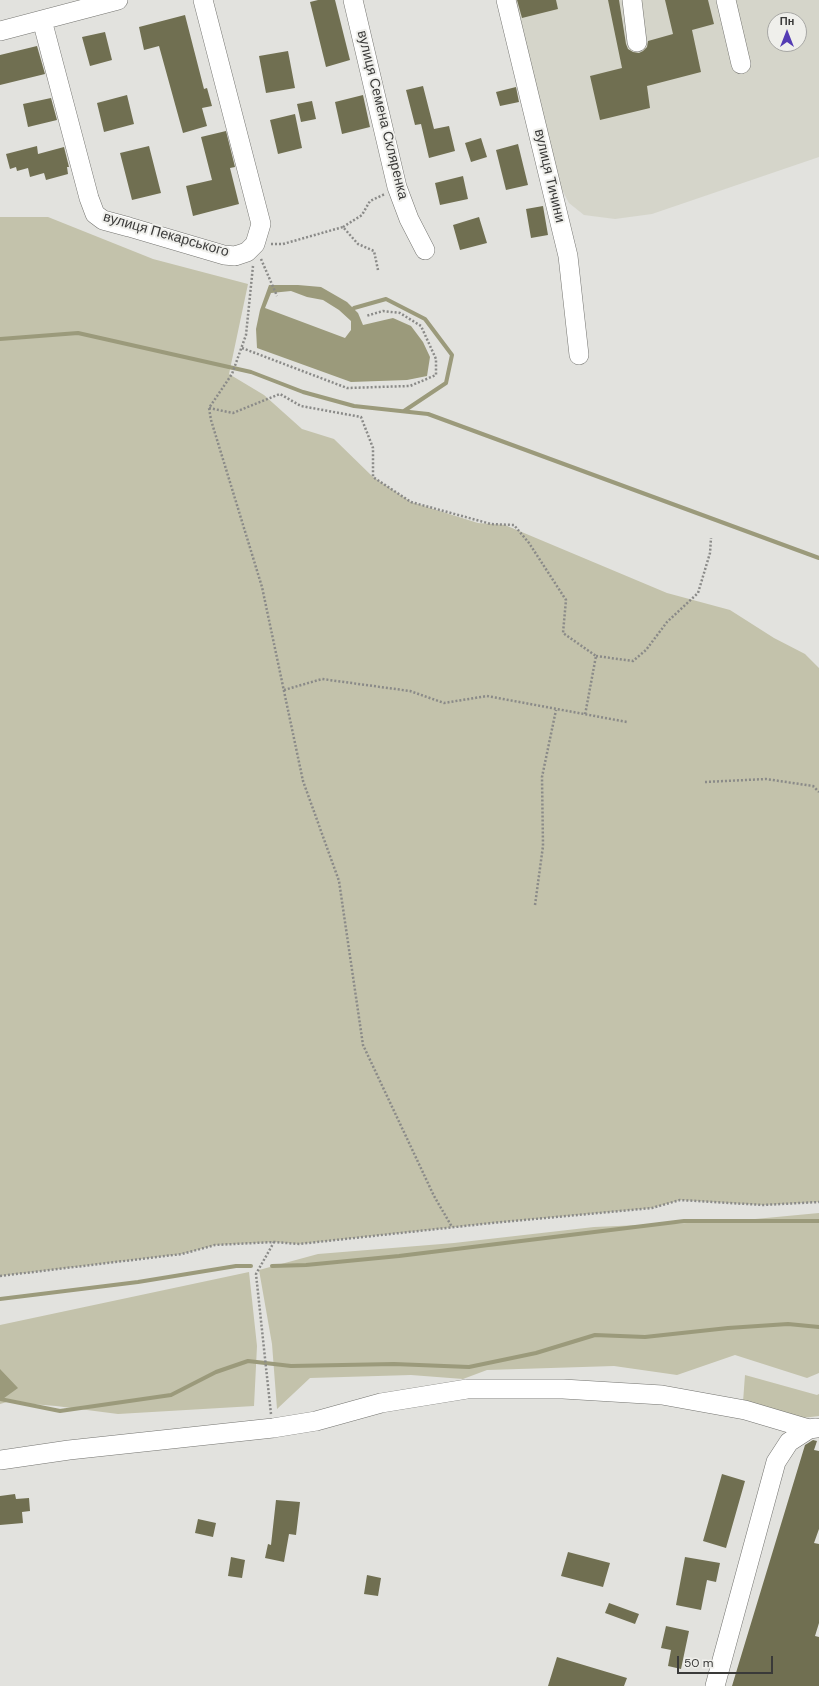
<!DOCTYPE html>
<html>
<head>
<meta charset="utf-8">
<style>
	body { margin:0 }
	#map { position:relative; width:819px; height:1686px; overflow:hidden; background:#e2e2de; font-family:"DM Sans",sans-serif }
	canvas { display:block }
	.north { position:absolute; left:767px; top:12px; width:40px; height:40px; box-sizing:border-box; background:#efefeb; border:1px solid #a7a7a4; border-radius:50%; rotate:0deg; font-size:11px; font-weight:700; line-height:16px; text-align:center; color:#3a3a39 }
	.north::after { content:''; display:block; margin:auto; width:14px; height:18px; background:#543cb4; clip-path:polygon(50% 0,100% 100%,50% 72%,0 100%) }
	.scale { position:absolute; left:677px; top:1656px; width:96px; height:18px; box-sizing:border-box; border:2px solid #3a3a39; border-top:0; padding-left:5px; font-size:12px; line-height:14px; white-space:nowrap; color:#3a3a39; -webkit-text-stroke:3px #efefeb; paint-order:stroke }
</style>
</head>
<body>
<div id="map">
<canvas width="819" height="1686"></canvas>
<div class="north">Пн</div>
<div class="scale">50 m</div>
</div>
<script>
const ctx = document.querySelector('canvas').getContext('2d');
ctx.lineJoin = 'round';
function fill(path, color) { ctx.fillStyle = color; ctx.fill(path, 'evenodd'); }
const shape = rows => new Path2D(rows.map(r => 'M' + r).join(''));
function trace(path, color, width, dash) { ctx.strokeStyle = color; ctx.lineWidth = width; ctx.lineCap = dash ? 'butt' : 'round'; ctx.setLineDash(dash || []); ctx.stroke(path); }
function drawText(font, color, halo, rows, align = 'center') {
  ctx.font = font + ' "DM Sans",sans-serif'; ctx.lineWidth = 4; ctx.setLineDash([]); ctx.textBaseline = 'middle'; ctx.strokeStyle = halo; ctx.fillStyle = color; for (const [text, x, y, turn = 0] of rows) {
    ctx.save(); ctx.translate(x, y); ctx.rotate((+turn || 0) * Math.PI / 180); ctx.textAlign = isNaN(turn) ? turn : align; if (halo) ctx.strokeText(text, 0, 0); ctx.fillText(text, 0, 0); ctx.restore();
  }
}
fill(shape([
	[510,0,819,0,819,157,652,214,615,219,584,215,569,203,561,188],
	[775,20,799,20,799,44,775,44]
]), '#d5d5ca');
fill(shape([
	[0,217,48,217,153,259,248,284,229,374,264,395,302,429,334,439,373,477,411,502,478,523,505,525,667,593,730,610,774,638,805,654,819,668,819,1202,763,1205,680,1200,652,1208,492,1223,299,1244,274,1242,215,1245,182,1254,0,1276],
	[819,1213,819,1373,807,1378,735,1355,677,1375,614,1366,487,1370,463,1379,411,1375,310,1378,277,1409,272,1344,259,1270,318,1254,454,1243,594,1227,734,1221],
	[249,1272,257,1346,254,1406,118,1414,56,1406,7,1402,0,1404,0,1325],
	[745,1375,817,1395,819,1394,819,1416,802,1418,743,1402]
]), '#c3c2ab');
fill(shape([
	[269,285,298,285,321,287,347,302,358,313,363,325,393,318,411,326,423,342,430,357,427,376,407,380,351,382,257,348,256,329,260,310],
	[291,291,307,297,323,300,339,310,351,321,351,330,345,338,265,308,271,293],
	[0,1369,18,1388,0,1401]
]), '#9b9a7b');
trace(shape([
	[354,308,386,299,425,319,452,355,446,383,404,411],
	[0,339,78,333,251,372,303,392,354,406,428,414,819,558],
	[272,1266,306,1265,399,1256,684,1221,819,1221],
	[0,1299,138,1282,236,1266,251,1266],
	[0,1399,60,1411,171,1395,216,1372,248,1361,291,1366,394,1364,469,1367,536,1353,595,1335,645,1337,728,1328,788,1324,819,1327]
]), '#9b9a7b', 4);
fill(shape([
	[318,0,335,0,350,60,326,67,310,2],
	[517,0,556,0,558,9,522,18],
	[608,0,619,0,626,44,628,49,633,52,639,53,643,51,647,47,648,41,673,34,665,0,708,0,714,24,692,30,701,72,647,86,650,108,600,120,590,76,622,68],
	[185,15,204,89,207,88,212,106,202,108,207,126,183,133,159,46,144,50,139,27],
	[105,32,112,60,90,66,82,37],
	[37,46,45,74,0,85,0,55],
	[288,51,295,88,266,93,259,56],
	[423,86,434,129,449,126,455,151,429,158,421,124,415,125,406,90],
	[516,87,519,102,500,106,496,92],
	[127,95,134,124,104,132,97,103],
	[363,95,370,127,342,134,335,102],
	[51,98,57,120,28,127,23,104],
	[312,101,316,119,301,122,297,104],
	[295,114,302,148,278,154,270,120],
	[226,131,235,167,230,168,239,204,193,216,186,186,212,180,201,137],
	[481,138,487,157,471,162,465,143],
	[518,144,528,185,506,190,496,150],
	[37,146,38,154,64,147,69,167,67,167,68,174,46,180,44,173,30,177,28,168,17,171,16,167,10,169,6,154],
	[149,146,161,193,132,200,120,153],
	[463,176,468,199,440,205,435,183],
	[543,206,548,235,531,238,526,209],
	[479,217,487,243,460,250,453,225],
	[813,1440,817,1441,814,1450,819,1451,819,1529,814,1543,819,1544,819,1623,815,1636,819,1637,819,1686,732,1686,805,1445],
	[722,1474,745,1481,726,1548,703,1541],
	[15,1494,16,1499,29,1498,30,1511,22,1512,23,1523,0,1525,0,1496],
	[276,1500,300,1502,296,1535,289,1534,284,1562,265,1558,268,1544,271,1545],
	[198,1519,216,1523,213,1537,195,1533],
	[568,1552,610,1563,603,1587,561,1576],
	[231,1557,245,1560,242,1578,228,1576],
	[685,1557,720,1563,716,1582,707,1580,701,1610,676,1605],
	[367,1575,381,1578,378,1596,364,1594],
	[609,1603,639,1614,635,1624,605,1613],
	[666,1626,689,1631,681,1669,668,1666,671,1650,661,1648],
	[557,1657,627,1678,624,1686,548,1686]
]), '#706f51');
const minor = shape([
	[353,0,397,187,409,219,425,250],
	[506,0,568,256,579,355],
	[632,0,637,42],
	[726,0,741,64],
	[42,20,89,198,95,214,103,220,129,227,224,255,235,256,247,252,255,244,261,224,203,0],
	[0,31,118,0],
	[0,1460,69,1450,273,1428,316,1421,381,1403,467,1389,563,1389,662,1395,745,1410,809,1429],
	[715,1686,776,1462,789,1442,809,1429,816,1428]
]);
trace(minor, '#747470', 20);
trace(shape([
	[343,227,362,215,370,201,385,194],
	[271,244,283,244,343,227,358,244,374,251,378,270],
	[261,259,277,296],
	[253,266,246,335,232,374,209,408,211,420,262,587,303,781,339,881,363,1045,434,1196,452,1227],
	[242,348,347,388,410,386,436,375,436,359,421,326,400,313,383,311,366,316],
	[209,408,233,413,280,394,301,406,361,417,373,448,373,477,411,502,491,524,514,525,529,543,566,600,563,633,596,656,585,715],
	[596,656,633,661,646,650,667,622,698,593,710,553,711,538],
	[284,690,322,679,410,691,444,703,487,696,627,722],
	[705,782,766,779,813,786,819,792],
	[535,905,543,846,542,777,556,710],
	[0,1276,182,1254,215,1245,274,1242,299,1244,492,1223,652,1208,680,1200,763,1205,819,1202],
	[271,1414,256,1274,274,1242]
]), '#8a8a88', 2.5, [2, 2]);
trace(minor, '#fff', 19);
drawText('14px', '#3a3a39', '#efefeb', [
	["вулиця Семена Скляренка",382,115,76],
	["вулиця Тичини",549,176,77],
	["вулиця Пекарського",166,235,16]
]);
</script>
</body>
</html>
